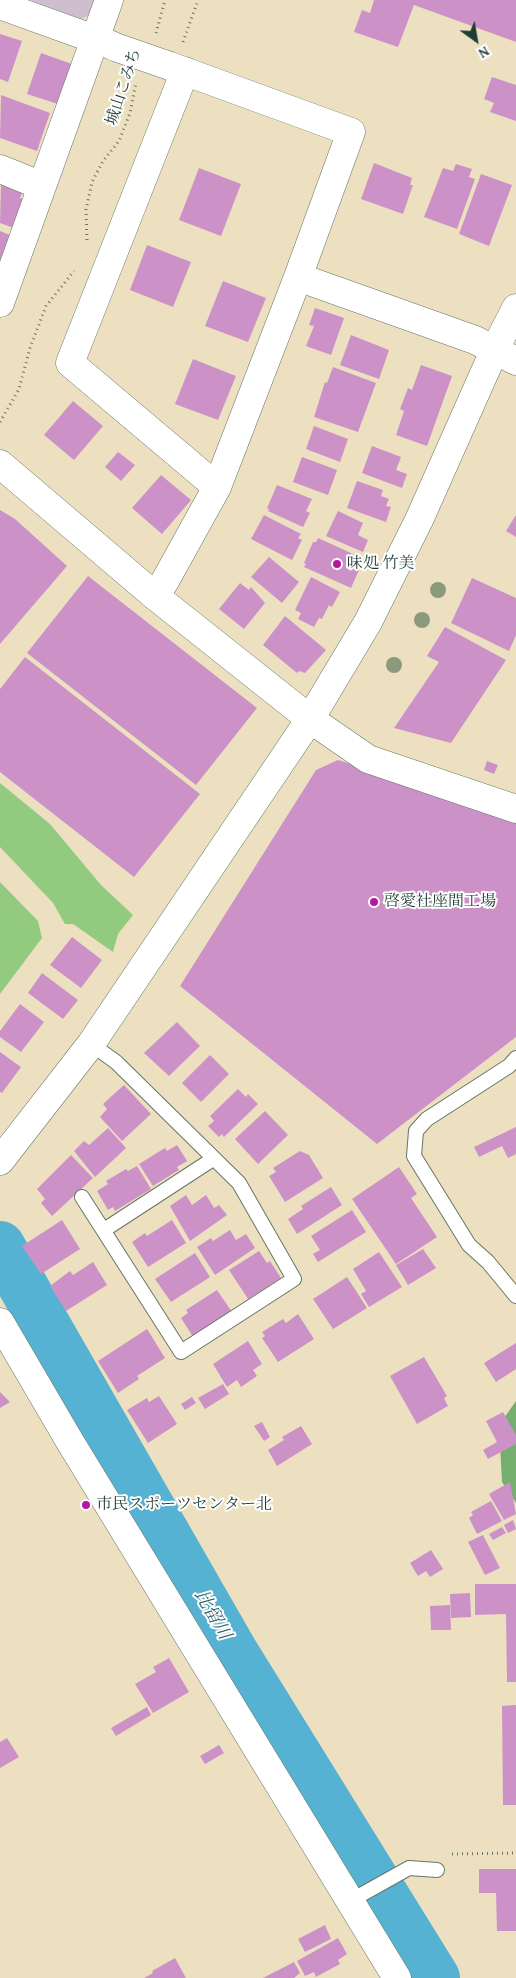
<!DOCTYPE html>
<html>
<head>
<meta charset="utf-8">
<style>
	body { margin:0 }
	#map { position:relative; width:516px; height:1978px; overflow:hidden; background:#ece0c0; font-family:"Gentium Book Plus",serif }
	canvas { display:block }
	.north { position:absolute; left:451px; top:15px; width:50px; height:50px; -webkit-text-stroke:4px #fff; paint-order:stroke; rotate:148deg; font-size:14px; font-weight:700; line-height:20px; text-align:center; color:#1f3d34 }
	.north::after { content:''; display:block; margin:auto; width:18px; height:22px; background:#1f3d34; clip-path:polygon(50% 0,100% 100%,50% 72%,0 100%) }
</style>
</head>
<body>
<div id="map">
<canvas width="516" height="1978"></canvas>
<div class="north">N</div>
</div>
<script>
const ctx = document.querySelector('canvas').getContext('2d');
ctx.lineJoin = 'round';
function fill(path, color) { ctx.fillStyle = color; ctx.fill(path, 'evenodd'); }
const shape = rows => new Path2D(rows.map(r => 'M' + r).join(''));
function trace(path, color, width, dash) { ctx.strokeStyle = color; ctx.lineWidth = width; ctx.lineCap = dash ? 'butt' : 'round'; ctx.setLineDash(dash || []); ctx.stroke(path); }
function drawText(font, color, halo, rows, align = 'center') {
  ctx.font = font + ' "Gentium Book Plus","Noto Serif JP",serif'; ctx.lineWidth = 4; ctx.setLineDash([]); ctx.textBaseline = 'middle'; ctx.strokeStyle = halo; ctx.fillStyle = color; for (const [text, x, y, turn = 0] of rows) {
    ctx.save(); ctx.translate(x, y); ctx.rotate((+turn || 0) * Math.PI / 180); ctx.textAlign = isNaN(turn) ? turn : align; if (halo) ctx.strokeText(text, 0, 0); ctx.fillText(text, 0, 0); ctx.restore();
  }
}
fill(shape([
	[30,0,98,0,93,13,81,19]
]), '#cfbdd0');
fill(shape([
	[0,783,50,824,101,885,133,915,118,934,113,952,73,924,65,924,53,903,0,847],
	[0,882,38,921,42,938,0,994]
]), '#92cb7f');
fill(shape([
	[516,1401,516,1503,502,1482,499,1425]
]), '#75af6e');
trace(shape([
	[0,1246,233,1652,435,1978]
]), '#55b2d3', 50);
fill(shape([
	[374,0,516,0,516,42,414,5,398,47,354,32,362,10,370,13],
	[0,34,22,41,8,82,0,79],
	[41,53,72,64,58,104,27,94],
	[492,77,516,85,516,121,490,112,494,103,484,99],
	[1,95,50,113,37,151,0,138],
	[374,163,412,178,410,185,413,185,403,214,361,199],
	[456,164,472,169,469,177,475,179,457,229,424,217,443,168,453,171],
	[199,168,241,184,221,236,179,220],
	[481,174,512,185,489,246,459,234],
	[1,185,22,193,20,198,23,199,14,228,0,223],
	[0,231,15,237,7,259,2,256,0,262],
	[147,245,191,262,173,307,130,290],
	[223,281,266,298,248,342,205,326],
	[315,308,344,318,331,355,306,346,314,326,309,325],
	[351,335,389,350,379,379,340,365],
	[193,359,236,376,218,420,175,404],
	[421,365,452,376,427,446,396,435,404,411,400,409,408,388,412,390],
	[333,367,376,383,358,432,314,417,325,382,327,383],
	[73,401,103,426,74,460,44,435],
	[314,426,348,439,340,462,306,449],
	[372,446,401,457,396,470,407,474,402,488,362,473],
	[118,452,135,465,121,481,105,467],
	[302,457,337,470,328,495,293,482],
	[161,475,191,500,162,534,132,508],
	[357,481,383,490,381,496,389,499,386,506,391,507,386,522,347,508],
	[277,485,312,499,306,511,310,513,303,527,268,511,269,509,267,508],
	[0,510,15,519,67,566,0,644],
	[338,511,363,523,358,535,368,540,363,552,326,536],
	[264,515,301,534,298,538,302,540,292,560,251,539],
	[516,515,516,537,506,531],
	[318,538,364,559,351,588,304,567,306,564,304,563,313,542,316,542],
	[269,557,299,582,282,603,251,577],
	[88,576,257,708,196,785,27,653],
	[311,577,340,592,332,607,329,605,322,619,319,618,314,627,298,619,301,613,295,610],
	[472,578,516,598,516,635,509,651,451,623],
	[240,583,249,590,251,587,265,603,244,629,219,609],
	[285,616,326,650,305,673,299,671,297,673,263,645],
	[445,627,506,660,451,743,394,728,439,662,427,656],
	[25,657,200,794,134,877,0,772,0,689],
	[338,760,516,818,516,1037,377,1144,180,986,316,770],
	[487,761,498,765,494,774,484,770],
	[72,937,102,960,81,988,50,965],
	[42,973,78,1000,63,1019,28,993],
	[20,1004,44,1022,21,1052,0,1037,0,1031],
	[177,1022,200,1046,169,1076,144,1053],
	[0,1052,21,1067,2,1093,0,1092],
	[210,1055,229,1074,201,1102,182,1083],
	[124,1085,151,1114,122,1141,100,1117,107,1109,103,1104],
	[238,1089,246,1097,248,1094,258,1104,224,1137,222,1134,219,1137,208,1126,214,1121,210,1116],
	[265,1111,288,1135,258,1164,235,1139],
	[516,1127,516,1154,508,1158,502,1146,479,1157,474,1147],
	[108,1128,126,1148,95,1177,74,1151,84,1141,89,1145],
	[177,1145,187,1161,177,1167,179,1170,153,1186,139,1164,165,1148,167,1151],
	[300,1151,309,1155,323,1178,285,1202,269,1176,276,1172,273,1168],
	[71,1155,93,1178,52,1216,41,1203,45,1199,37,1189],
	[137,1166,151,1189,115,1211,113,1207,108,1210,97,1191,108,1184,106,1181,126,1169,128,1171],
	[399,1167,417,1194,411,1198,437,1237,396,1264,352,1199],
	[331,1187,342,1205,297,1234,288,1219,303,1209,301,1206],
	[186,1195,192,1205,206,1195,214,1208,219,1205,227,1215,190,1241,170,1206],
	[352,1210,366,1232,318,1262,313,1254,320,1250,311,1236],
	[62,1220,80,1249,41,1274,22,1246],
	[172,1220,186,1243,148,1267,132,1242,145,1233,147,1236],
	[230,1230,236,1240,246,1234,255,1248,215,1275,197,1247,211,1238,213,1241],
	[423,1249,436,1268,408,1285,396,1265],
	[259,1251,267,1263,270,1261,281,1278,248,1299,229,1270],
	[379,1252,402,1287,369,1307,361,1294,366,1291,353,1269],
	[195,1253,210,1277,171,1302,155,1279],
	[93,1262,107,1285,66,1311,50,1286,70,1271,73,1275],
	[347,1277,367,1308,333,1329,313,1299],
	[217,1290,232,1312,195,1340,181,1318,188,1313,186,1310],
	[298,1314,314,1339,278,1362,262,1338,265,1336,262,1332,283,1319,286,1323],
	[147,1329,165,1358,137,1376,139,1379,118,1393,98,1361],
	[248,1341,262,1364,253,1370,257,1376,241,1387,237,1380,227,1387,213,1364],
	[516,1343,516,1369,496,1382,484,1363],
	[424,1357,447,1396,444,1398,448,1406,417,1424,390,1376],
	[223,1384,229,1394,205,1409,198,1398],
	[0,1392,10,1402,0,1408],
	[159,1396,177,1424,148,1443,127,1410,147,1398,149,1402],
	[192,1397,196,1403,185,1410,181,1404],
	[503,1412,516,1435,516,1444,488,1459,483,1450,497,1442,486,1421],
	[262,1422,270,1437,264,1441,254,1426],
	[301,1426,312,1444,277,1466,268,1450,284,1440,282,1437],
	[510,1482,516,1514,504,1520,489,1494],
	[491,1501,502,1521,477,1534,469,1518,473,1515,471,1512],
	[513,1520,516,1529,508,1533,504,1525],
	[502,1527,506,1533,493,1540,489,1534],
	[483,1535,500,1568,485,1575,468,1542],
	[431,1550,443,1569,430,1577,426,1571,418,1576,410,1563],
	[475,1584,516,1584,516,1682,507,1682,506,1614,475,1615],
	[470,1593,471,1617,451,1618,450,1594],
	[450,1605,451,1630,431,1630,430,1606],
	[169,1658,189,1692,153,1713,135,1684,156,1672,153,1667],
	[516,1705,516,1805,503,1805,502,1706],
	[147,1707,151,1715,116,1736,111,1728],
	[7,1738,19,1757,0,1768,0,1742],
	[219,1745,224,1753,205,1764,200,1756],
	[479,1869,516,1869,516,1931,497,1931,496,1893,479,1893],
	[325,1925,331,1939,305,1952,298,1939],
	[338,1938,347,1954,338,1960,340,1964,316,1977,314,1972,305,1976,297,1961],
	[175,1958,186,1978,144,1978,153,1973,152,1971],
	[294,1962,300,1973,294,1978,263,1978]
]), '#cc92c8');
const service = shape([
	[516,1058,509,1066,427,1119,416,1131,414,1156,469,1245,488,1262,516,1296],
	[82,1197,181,1352,294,1279,239,1183,116,1062,91,1044],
	[104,1230,213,1159],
	[350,1901,409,1868,437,1870]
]);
const minor = shape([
	[0,5,111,45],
	[185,71,70,363,217,487],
	[0,169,42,186],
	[298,277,475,340,516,361],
	[0,303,109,0],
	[155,596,165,581,217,487,298,277,351,132,170,66],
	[310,719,368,759,516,809]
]);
const tertiary = shape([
	[0,464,155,596,310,719],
	[0,1161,91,1044,310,719,368,622,419,520,495,349,516,308],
	[0,1322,69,1440,397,1978]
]);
trace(service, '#677665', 16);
trace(minor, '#677665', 29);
trace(tertiary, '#677665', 29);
trace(shape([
	[156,33,165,0],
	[183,42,198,0],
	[87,240,86,210,92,182,103,161,119,141,130,113,136,83],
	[0,422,19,389,30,348,46,306,74,271],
	[452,1854,516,1853]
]), '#677665', 3, [1, 4]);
trace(service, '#fff', 14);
trace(minor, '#fff', 28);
trace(tertiary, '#fff', 28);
const minorBridge = shape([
	[115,47,170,66]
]);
trace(minorBridge, '#677665', 29, []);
trace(minorBridge, '#fff', 28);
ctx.fillStyle = '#8b9a7d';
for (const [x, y] of [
	[438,590],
	[422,620],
	[394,665]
]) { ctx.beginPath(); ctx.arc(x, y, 8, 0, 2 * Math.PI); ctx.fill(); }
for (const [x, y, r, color] of [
	[337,564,5,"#b5179e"],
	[374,902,5,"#b5179e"],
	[86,1505,5,"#b5179e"]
]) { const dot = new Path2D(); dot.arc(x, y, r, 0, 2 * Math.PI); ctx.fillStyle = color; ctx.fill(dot); trace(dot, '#fff', 2); }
drawText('16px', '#1f3d34', '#fff', [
	["城山こみち",124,87,-72]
]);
drawText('16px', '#1f3d34', '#fff', [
	["味処 竹美",347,564],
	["啓愛社座間工場",384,902],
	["市民スポーツセンター北",96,1505]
], 'left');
drawText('italic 18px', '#2f6064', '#fff', [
	["比留川",212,1615,60]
]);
</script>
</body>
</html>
